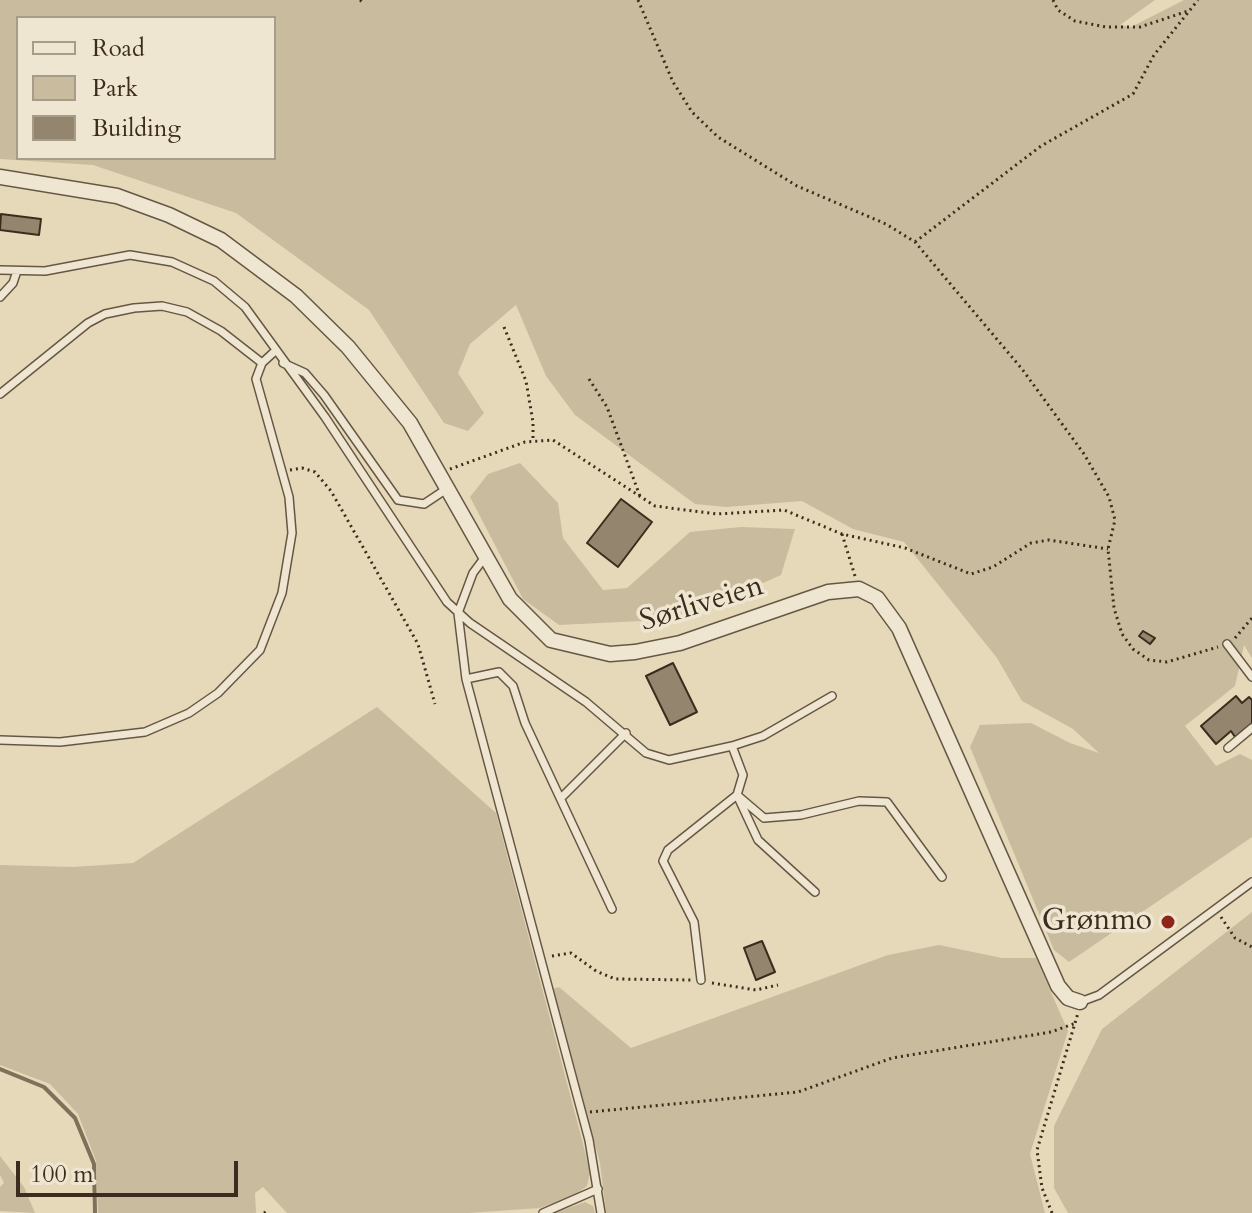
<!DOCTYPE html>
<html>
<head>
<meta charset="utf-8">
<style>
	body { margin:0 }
	#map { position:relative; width:1252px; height:1213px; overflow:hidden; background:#e6d9b9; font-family:Cardo,serif }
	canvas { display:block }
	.legend { position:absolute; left:16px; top:16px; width:260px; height:144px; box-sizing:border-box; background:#efe6d2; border:2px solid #a79c8a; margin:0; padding:10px 14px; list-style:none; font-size:24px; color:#3b2c1d }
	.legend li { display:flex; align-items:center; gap:16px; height:40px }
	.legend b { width:40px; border:2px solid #a79c8a }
	.scale { position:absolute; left:16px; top:1161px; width:222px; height:36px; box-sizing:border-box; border:4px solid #3b2c1d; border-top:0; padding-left:10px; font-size:24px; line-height:28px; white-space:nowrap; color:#3b2c1d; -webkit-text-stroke:6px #efe6d2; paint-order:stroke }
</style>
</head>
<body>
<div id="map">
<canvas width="1252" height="1213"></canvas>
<ul class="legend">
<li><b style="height:10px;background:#efe6d2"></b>Road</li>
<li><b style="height:22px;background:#c9bc9e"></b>Park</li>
<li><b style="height:22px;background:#94866e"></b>Building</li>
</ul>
<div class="scale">100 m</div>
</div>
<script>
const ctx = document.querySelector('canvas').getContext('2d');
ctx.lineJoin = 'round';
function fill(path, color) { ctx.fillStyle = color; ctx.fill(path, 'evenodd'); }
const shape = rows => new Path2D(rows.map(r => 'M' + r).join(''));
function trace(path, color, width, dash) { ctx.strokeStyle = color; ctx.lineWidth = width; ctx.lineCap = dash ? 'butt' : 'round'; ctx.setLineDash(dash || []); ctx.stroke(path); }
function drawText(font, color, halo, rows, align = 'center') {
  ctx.font = font + ' Cardo,serif'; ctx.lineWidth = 7; ctx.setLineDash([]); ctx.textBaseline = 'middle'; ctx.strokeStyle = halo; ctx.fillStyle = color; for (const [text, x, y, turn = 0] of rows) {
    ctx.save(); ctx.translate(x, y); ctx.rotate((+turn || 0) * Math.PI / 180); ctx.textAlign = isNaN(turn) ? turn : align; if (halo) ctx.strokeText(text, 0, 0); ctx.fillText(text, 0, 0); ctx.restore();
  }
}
fill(shape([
	[0,0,1155,0,1120,25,1131,27,1184,0,1252,0,1252,658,1244,645,1235,686,1185,726,1216,766,1240,754,1252,760,1252,837,1069,962,1054,950,970,747,980,725,1031,723,1070,743,1099,753,1073,729,1022,701,997,658,904,542,853,529,802,501,726,507,695,504,575,415,546,376,516,305,470,344,458,373,484,413,468,431,444,423,369,310,236,213,93,165,0,159],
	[18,18,274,18,274,158,18,158],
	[520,463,558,503,563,538,603,590,627,588,690,532,741,527,795,529,781,575,682,619,559,625,523,599,470,497,488,474],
	[377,707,496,813,582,1140,590,1173,587,1186,573,1196,540,1208,469,1213,287,1213,263,1187,255,1193,256,1213,98,1213,96,1161,78,1114,50,1084,0,1065,0,865,73,867,133,863],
	[1252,912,1252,1213,1068,1213,1054,1188,1054,1126,1102,1029],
	[939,945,1002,958,1036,958,1068,1031,1030,1154,1045,1213,606,1213,600,1163,552,989,559,987,631,1048,888,955],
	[0,1156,24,1187,35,1213,0,1211,0,1187,4,1183,0,1175],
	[585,1202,593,1206,595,1213,554,1213]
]), '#c9bc9e');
trace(shape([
	[0,1069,44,1087,75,1118,94,1164,95,1213]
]), '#7f705b', 4);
const building = shape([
	[1,214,41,219,39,235,0,230,1,214],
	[621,499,652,522,618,567,587,543,621,499],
	[1143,631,1155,638,1150,644,1139,636,1143,631],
	[673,663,697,712,670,725,646,676,673,663],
	[1236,696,1242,703,1249,697,1252,700,1252,723,1235,737,1231,731,1216,744,1201,726,1236,696],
	[762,941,775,972,756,980,744,948,762,941]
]);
fill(building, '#94866e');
trace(building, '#3b2c1d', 2);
const service = shape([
	[0,270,45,271,130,255,172,262,214,281,245,307,325,417,447,602,470,623,586,702,646,753,669,760,732,746,763,736,832,696],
	[0,297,13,283,17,271],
	[283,363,305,373,324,395,398,500,424,504,448,488],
	[0,394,88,323,105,314,134,308,162,306,187,312,221,331,262,363],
	[485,557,473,573,458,613,466,679,589,1140,601,1213],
	[1227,644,1252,677],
	[466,679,499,672,513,686,525,723,612,909],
	[0,740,60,742,145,732,189,713,218,693,260,650,282,593,292,533,289,497,256,379,262,363,274,352],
	[732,746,743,775,737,795,764,818,801,815,859,801,887,802,942,877],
	[1228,748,1252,728],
	[562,797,626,733],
	[701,980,694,922,663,861,668,850,737,795,758,840,815,892],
	[1080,1002,1099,995,1252,882],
	[543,1213,598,1189]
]);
const minor = shape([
	[0,177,117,196,169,215,221,240,296,296,348,347,410,423,510,599,551,640,610,654,635,652,680,643,828,592,859,589,877,598,899,628,1058,986,1068,998,1080,1002]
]);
trace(service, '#665744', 10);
trace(minor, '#665744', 17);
trace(shape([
	[360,0,364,3],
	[638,0,673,82,692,112,718,137,797,186,886,224,915,242,1022,369,1084,454,1109,497,1115,520,1108,549,1114,608,1122,634,1133,649,1149,660,1167,662,1218,647],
	[1053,0,1058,10,1075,21,1106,27,1140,27,1188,11],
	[915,242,1041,146,1133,94,1154,55,1198,0],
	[504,327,526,381,533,422,533,442],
	[589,379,607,407,641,499],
	[450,469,525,442,553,440,655,506,717,514,784,510,842,534,905,548,971,574,993,567,1031,543,1049,540,1108,549],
	[290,470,302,468,315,472,331,491,418,644,435,704],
	[842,534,855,576],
	[1235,638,1252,618],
	[1221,917,1235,938,1252,947],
	[552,956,571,953,596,971,615,979,692,980],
	[712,983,756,990,778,985],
	[590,1112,798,1092,892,1058,1051,1032,1076,1023],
	[264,1213,267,1211],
	[1052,1213,1042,1188,1037,1150,1078,1013]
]), '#3b2c1d', 3, [2, 4]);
trace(service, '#efe6d2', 7);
trace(minor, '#efe6d2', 14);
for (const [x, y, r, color] of [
	[1168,922,8,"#8f2418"]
]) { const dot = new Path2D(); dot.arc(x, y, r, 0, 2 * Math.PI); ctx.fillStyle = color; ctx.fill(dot); trace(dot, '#efe6d2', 3); }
drawText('30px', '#3b2c1d', '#efe6d2', [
	["Sørliveien",702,605,-17]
]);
drawText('30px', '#3b2c1d', '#efe6d2', [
	["Grønmo",1152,922]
], 'right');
</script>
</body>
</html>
